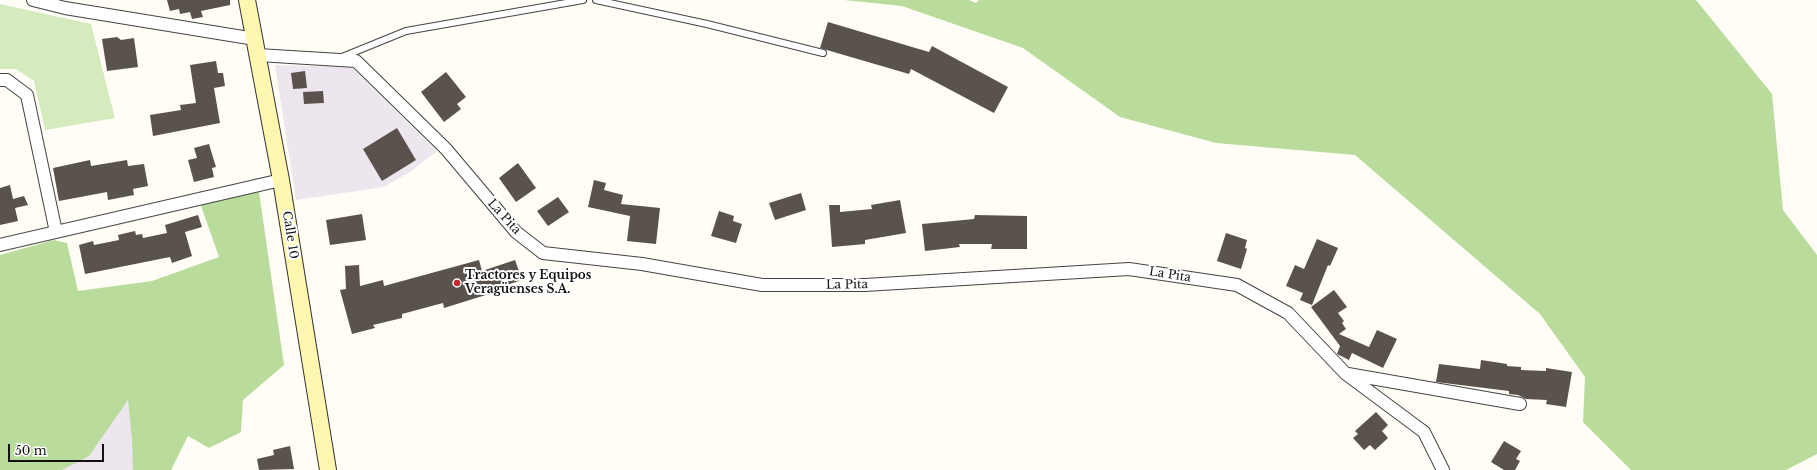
<!DOCTYPE html>
<html>
<head>
<meta charset="utf-8">
<style>
	body { margin:0 }
	#map { position:relative; width:1817px; height:470px; overflow:hidden; background:#fffdf5; font-family:"Libre Baskerville",serif }
	canvas { display:block }
	.scale { position:absolute; left:8px; top:444px; width:96px; height:18px; box-sizing:border-box; border:2px solid #111; border-top:0; padding-left:5px; font-size:12px; line-height:14px; white-space:nowrap; color:#111; -webkit-text-stroke:3px #fff; paint-order:stroke }
</style>
</head>
<body>
<div id="map">
<canvas width="1817" height="470"></canvas>
<div class="scale">50 m</div>
</div>
<script>
const ctx = document.querySelector('canvas').getContext('2d');
ctx.lineJoin = 'round';
function fill(path, color) { ctx.fillStyle = color; ctx.fill(path, 'evenodd'); }
const shape = rows => new Path2D(rows.map(r => 'M' + r).join(''));
function trace(path, color, width, dash) { ctx.strokeStyle = color; ctx.lineWidth = width; ctx.lineCap = dash ? 'butt' : 'round'; ctx.setLineDash(dash || []); ctx.stroke(path); }
function drawText(font, color, halo, rows, align = 'center') {
  ctx.font = font + ' "Libre Baskerville",serif'; ctx.lineWidth = 4; ctx.setLineDash([]); ctx.textBaseline = 'middle'; ctx.strokeStyle = halo; ctx.fillStyle = color; for (const [text, x, y, turn = 0] of rows) {
    ctx.save(); ctx.translate(x, y); ctx.rotate((+turn || 0) * Math.PI / 180); ctx.textAlign = isNaN(turn) ? turn : align; if (halo) ctx.strokeText(text, 0, 0); ctx.fillText(text, 0, 0); ctx.restore();
  }
}
fill(shape([
	[275,65,351,67,437,151,410,172,384,187,296,200],
	[140,370,167,470,0,470]
]), '#eee6ef');
fill(shape([
	[0,4,91,24,115,118,45,130,34,81,16,69,0,69]
]), '#d5ebbd');
fill(shape([
	[844,0,969,0,976,3,979,0,1696,0,1772,94,1783,210,1817,255,1817,454,1786,470,1631,470,1583,422,1585,377,1540,314,1355,155,1216,143,1120,117,1023,48,902,6],
	[259,192,284,365,243,400,241,432,209,448,188,436,171,470,133,470,132,440,128,400,89,456,62,470,0,470,0,255,54,240,67,243,78,291,152,281,219,257,200,203]
]), '#b9dc9c');
fill(shape([
	[167,0,230,0,230,5,201,11,203,17,192,19,190,12,180,14,179,9,170,11],
	[828,22,929,52,932,46,1008,87,994,113,911,69,909,74,820,48],
	[117,37,121,40,134,38,138,67,107,71,102,39],
	[216,61,218,73,223,73,225,86,214,88,220,123,153,136,150,115,181,110,180,105,196,103,190,65],
	[305,71,307,88,293,89,291,73],
	[446,72,466,97,457,104,461,109,444,122,421,92],
	[323,91,324,103,304,104,303,92],
	[397,128,416,160,382,181,363,149],
	[209,144,216,167,212,168,214,177,194,182,188,160,197,158,194,148],
	[90,160,91,166,127,160,128,166,144,164,148,186,133,189,134,195,108,200,107,192,59,201,53,168],
	[518,163,536,188,516,202,499,178],
	[594,180,606,183,604,190,623,195,621,204,660,208,656,244,627,241,630,216,588,207],
	[10,185,13,199,24,196,28,205,15,208,18,221,0,225,0,188],
	[801,193,806,210,775,220,769,203],
	[558,197,569,212,548,226,537,211],
	[900,200,906,233,865,240,865,244,832,247,829,205,840,205,840,212,872,209,871,205],
	[719,211,734,216,733,221,742,224,736,243,711,236],
	[362,214,366,240,330,245,326,220],
	[198,215,202,227,185,232,192,256,172,263,170,257,85,274,79,245,93,241,94,245,119,240,118,235,135,231,136,235,142,234,143,238,167,233,165,225],
	[975,215,1027,216,1027,249,991,249,992,244,959,244,960,247,925,251,922,224,974,219],
	[1226,233,1247,240,1245,248,1247,249,1241,269,1217,261],
	[1317,239,1338,248,1330,266,1328,265,1312,305,1300,300,1303,293,1286,286,1295,265,1304,269],
	[479,260,482,271,515,260,522,280,488,291,489,294,444,308,443,303,402,314,402,318,373,325,375,328,352,334,340,290,346,289,345,266,359,265,360,286,383,280,384,286],
	[1334,290,1347,307,1338,313,1344,321,1342,323,1346,329,1339,334,1369,347,1377,330,1397,339,1383,368,1352,353,1349,360,1337,354,1340,346,1311,307],
	[1481,360,1507,364,1507,366,1521,367,1521,370,1546,371,1546,368,1572,372,1566,407,1546,404,1547,400,1526,399,1518,395,1509,394,1509,391,1436,382,1439,364,1480,369],
	[1376,412,1388,425,1382,431,1388,438,1375,450,1370,445,1364,450,1353,438,1358,434,1355,431],
	[1504,441,1521,451,1516,459,1520,461,1515,470,1504,470,1491,462],
	[290,446,294,469,259,470,257,459,274,455,273,450]
]), '#5a524d');
const service = shape([
	[596,0,707,24,823,53],
	[342,57,406,31,583,0]
]);
const minor = shape([
	[33,0,65,8,255,39],
	[258,55,356,61,446,149,516,232,543,253,642,264,762,285,865,285,1129,269,1237,285,1288,313,1346,374,1424,432,1443,470],
	[0,80,7,80,27,95,56,232],
	[0,245,281,180],
	[1348,374,1520,404]
]);
const secondary = shape([
	[247,0,281,180,328,470]
]);
trace(service, '#444', 8);
trace(minor, '#444', 14);
trace(secondary, '#333', 18);
trace(service, '#fff', 6);
trace(minor, '#fff', 12);
trace(secondary, '#fff6b0', 16);
for (const [x, y, r, color] of [
	[457,283,4,"#c4262e"]
]) { const dot = new Path2D(); dot.arc(x, y, r, 0, 2 * Math.PI); ctx.fillStyle = color; ctx.fill(dot); trace(dot, '#fff', 1.5); }
drawText('12px', '#111', '#fff', [
	["La Pita",504,217,48],
	["Calle 10",290,235,81],
	["La Pita",1170,275,9],
	["La Pita",847,285,-1]
]);
drawText('bold 12px', '#111', '#fff', [
	["Tractores y Equipos",465,276],
	["Veragüenses S.A.",465,290]
], 'left');
</script>
</body>
</html>
